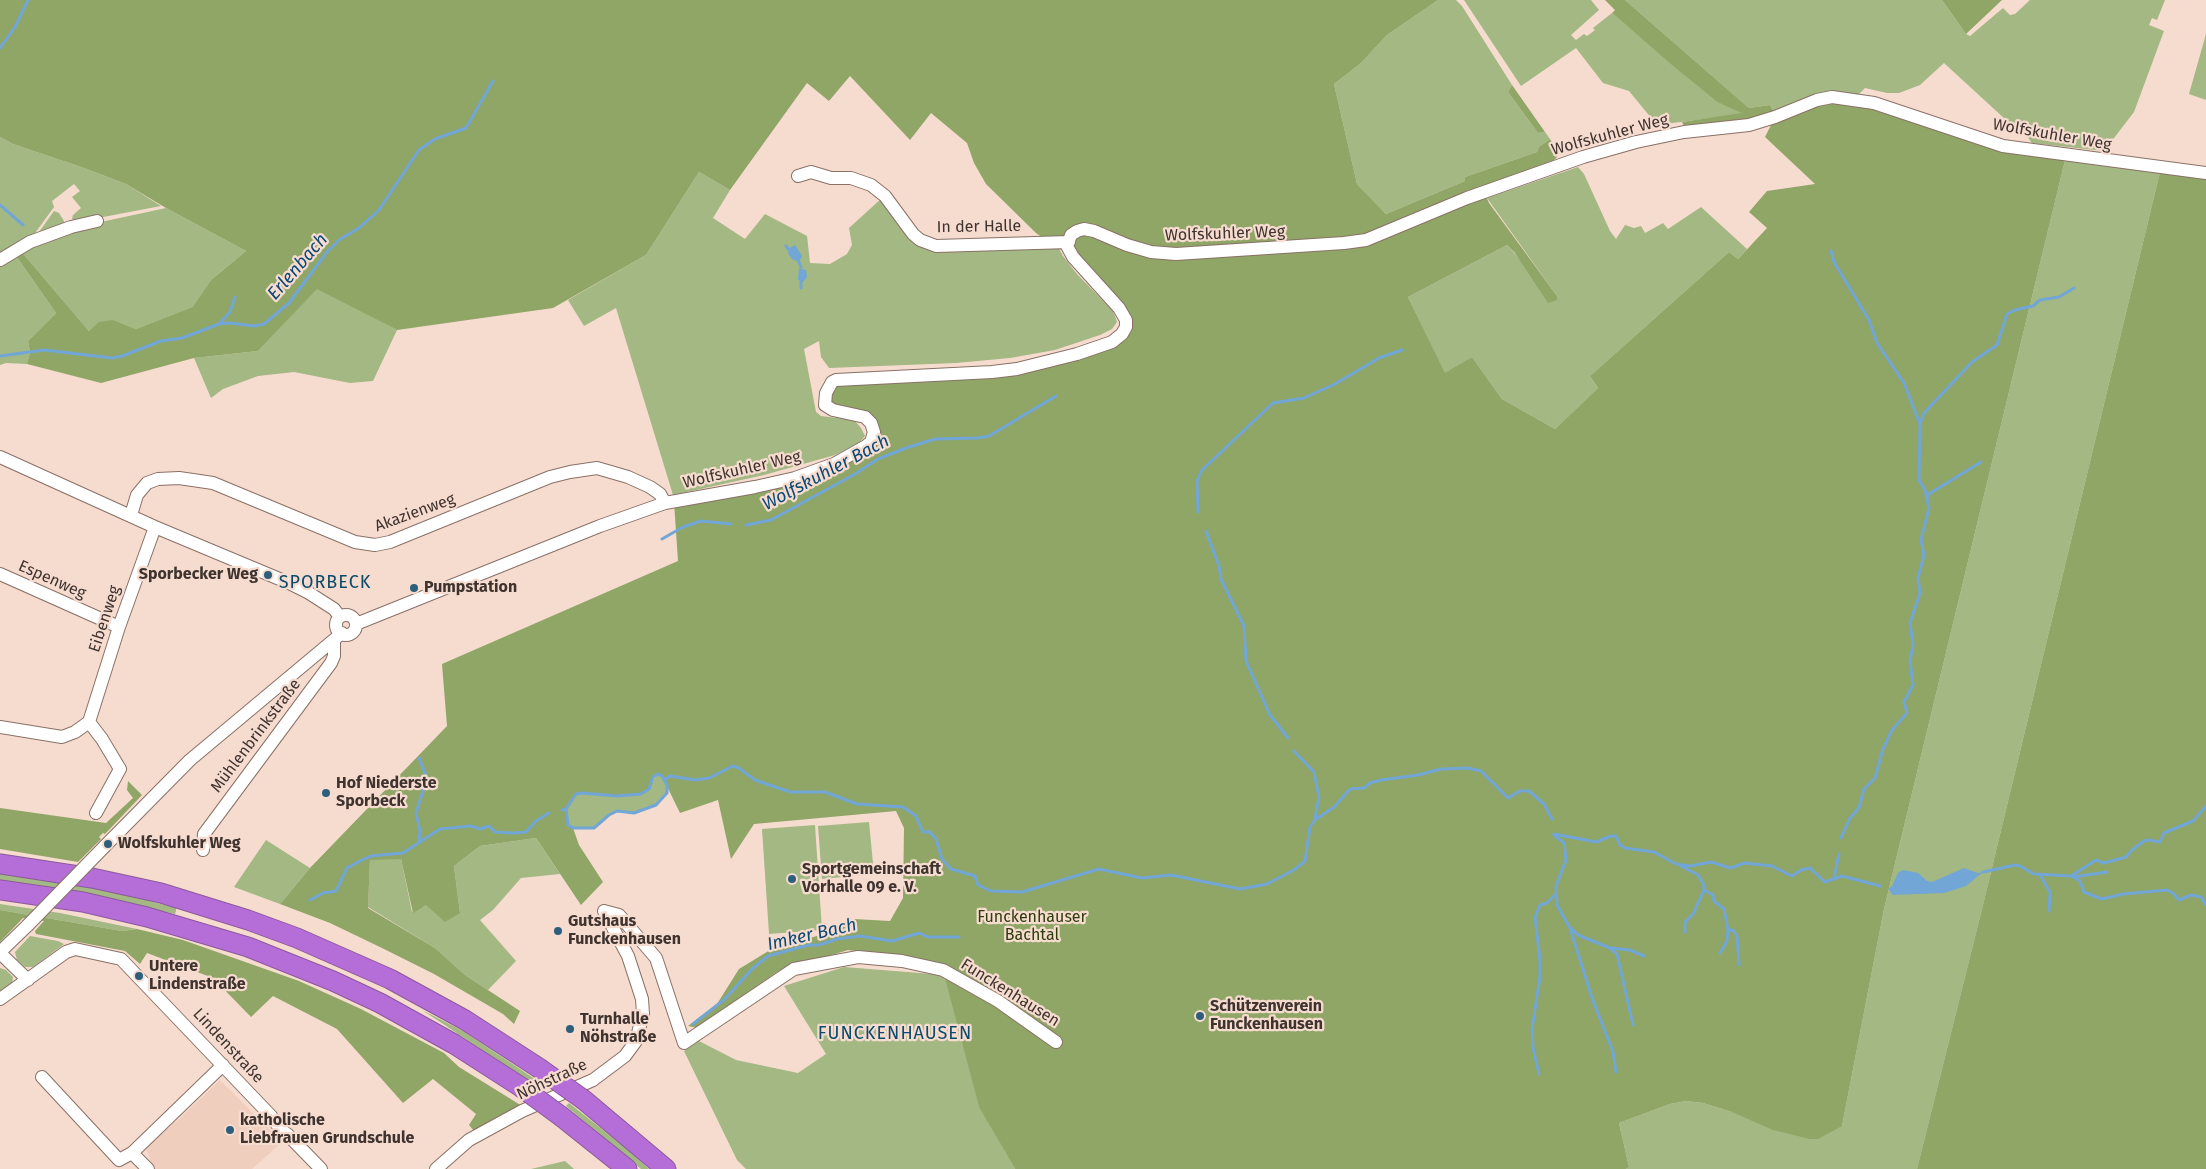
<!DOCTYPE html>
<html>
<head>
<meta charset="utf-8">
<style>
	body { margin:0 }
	canvas { display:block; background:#f6dbcf }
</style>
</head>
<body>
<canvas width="2206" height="1169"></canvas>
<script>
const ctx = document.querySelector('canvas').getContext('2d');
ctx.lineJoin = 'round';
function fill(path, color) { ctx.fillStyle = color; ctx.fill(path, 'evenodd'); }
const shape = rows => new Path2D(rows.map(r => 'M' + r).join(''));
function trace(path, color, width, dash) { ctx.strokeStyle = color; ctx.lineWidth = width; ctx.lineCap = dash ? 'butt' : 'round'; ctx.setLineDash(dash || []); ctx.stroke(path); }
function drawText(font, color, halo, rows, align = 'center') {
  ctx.font = font + ' "Fira Sans",sans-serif'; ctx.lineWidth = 4.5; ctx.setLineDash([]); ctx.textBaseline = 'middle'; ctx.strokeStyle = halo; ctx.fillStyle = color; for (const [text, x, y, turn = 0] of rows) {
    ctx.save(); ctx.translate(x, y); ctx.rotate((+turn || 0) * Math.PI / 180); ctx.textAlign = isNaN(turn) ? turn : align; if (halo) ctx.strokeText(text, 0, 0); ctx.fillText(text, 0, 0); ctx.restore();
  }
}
fill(shape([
	[220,1080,282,1142,252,1169,153,1169,146,1147,179,1119]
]), '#f0cebe');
fill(shape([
	[1438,0,1456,0,1462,6,1512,85,1508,92,1538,133,1545,132,1550,139,1539,147,1537,152,1465,177,1465,181,1386,214,1357,184,1334,84,1361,63,1387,35],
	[1464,0,1591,0,1599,10,1571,35,1576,40,1584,34,1587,36,1595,30,1593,28,1612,13,1717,102,1739,110,1743,114,1657,125,1629,91,1603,83,1576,48,1521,86],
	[1625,0,1942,0,1966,34,1970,36,2003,8,2010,15,2015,14,2030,0,2165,0,2157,20,2152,18,2149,25,2164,31,2134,112,2104,151,2032,143,2024,132,2018,131,1944,63,1920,85,1899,93,1887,93,1865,88,1858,95,1774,112,1770,105,1749,108],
	[2206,34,2206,100,2189,94],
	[0,137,13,144,84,168,126,184,161,206,77,222,72,219,73,215,81,208,72,197,80,191,74,184,52,201,54,207,30,240,0,255],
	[2066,156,2161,168,1982,909,1917,1169,1626,1169,1629,1167,1619,1123,1670,1104,1686,1101,1703,1103,1732,1112,1842,1126,1884,909],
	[1578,167,1584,174,1610,231,1616,239,1625,225,1634,228,1641,226,1645,233,1663,223,1668,229,1701,207,1747,249,1738,259,1729,252,1590,376,1598,388,1555,429,1502,399,1472,357,1445,374,1408,297,1507,245,1557,300,1557,296,1487,198],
	[699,172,730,190,713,218,745,239,765,214,807,236,810,263,830,264,847,254,852,245,849,228,882,198,925,245,1058,247,1063,256,1077,274,1113,311,1117,322,1112,329,1100,335,1055,350,1010,358,956,363,829,368,821,357,819,341,804,349,816,412,821,416,854,420,861,428,865,436,859,443,835,455,764,475,673,495,616,308,584,326,568,300,646,255],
	[166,208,246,251,211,280,194,307,136,329,114,320,89,331,20,250,87,225],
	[54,211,59,213,64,221,63,226,34,239],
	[14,253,56,313,28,341,30,352,27,364,6,363,0,365,0,264],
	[317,288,397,330,373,381,350,383,294,372,258,376,223,389,211,398,194,358,258,351],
	[658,774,662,776,667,785,667,793,656,805,634,813,617,811,609,815,594,828,573,828,568,825,566,809,576,794,582,793,617,796,641,794],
	[869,822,874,874,822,879,818,826],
	[815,825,822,930,769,934,762,829],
	[536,838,560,874,521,878,493,910,480,920,516,961,488,990,465,975,435,948,368,907,370,859,401,859,412,912,426,905,460,913,454,866,480,846],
	[266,840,310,868,280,904,234,887],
	[0,873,116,892,176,908,176,911,175,914,76,892,0,880],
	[0,904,60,913,137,929,122,931,0,910],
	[30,936,58,941,64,944,33,967,25,967,17,960,15,952],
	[844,967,945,975,979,1106,1015,1169,746,1169,737,1160,684,1051,699,1041,736,1060,798,1073,826,1054,784,986],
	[0,968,6,970,13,977,12,984,0,993],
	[422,1010,463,1031,544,1085,541,1089],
	[569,1103,627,1149,649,1169,641,1169,566,1106],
	[565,1161,574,1169,531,1169]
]), '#a3b883');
fill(shape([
	[0,0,1438,0,1387,35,1361,63,1334,84,1357,184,1386,214,1465,181,1465,177,1537,152,1539,147,1550,139,1557,151,1557,157,1553,161,1482,187,1489,203,1557,296,1557,300,1548,303,1515,253,1507,245,1408,297,1445,373,1472,357,1502,399,1555,429,1598,388,1590,376,1729,252,1738,259,1767,228,1749,212,1767,191,1815,184,1765,137,1775,117,1832,97,1952,130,2066,156,1884,909,1842,1126,1818,1139,1810,1139,1773,1130,1732,1112,1703,1103,1686,1101,1670,1104,1619,1123,1629,1167,1626,1169,1015,1169,979,1107,945,978,915,959,848,950,777,972,698,1028,688,1026,717,1004,739,969,775,947,817,936,854,919,890,921,903,898,904,828,896,811,754,824,731,859,718,800,680,813,662,776,658,774,653,777,649,789,641,794,617,796,582,793,576,794,566,809,568,824,573,828,579,845,603,882,581,905,536,838,480,846,454,866,460,913,445,922,426,905,413,913,401,859,370,860,368,908,435,948,465,975,520,1011,514,1024,503,1014,434,974,382,948,330,923,280,904,310,868,447,726,442,664,678,561,674,502,755,487,859,450,873,427,833,410,828,387,992,372,1077,354,1126,327,1067,246,1049,242,1036,233,986,184,974,163,967,143,931,113,910,140,850,76,829,101,807,83,730,190,699,172,646,255,553,308,397,330,317,289,258,351,194,358,101,383,27,364,30,352,28,341,56,313,14,253,20,250,89,331,99,322,114,320,136,329,193,307,211,280,246,251,166,208,126,184,84,168,13,144,0,137],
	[1605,0,1625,0,1749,108,1770,105,1774,112,1753,118,1684,126,1682,122,1742,113,1717,102,1671,64,1612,13,1615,10],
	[1942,0,2002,0,1966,34],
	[1512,85,1545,132,1538,133,1508,92],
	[2161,168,2206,173,2206,1169,1917,1169,1982,909],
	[128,781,142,795,105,834,103,833,99,837,101,839,78,862,0,849,0,808,106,823,133,798,127,790],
	[0,910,122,931,137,929,183,940,299,981,361,1009,444,1053,459,1067,522,1106,474,1131,469,1125,476,1114,433,1079,403,1103,337,1029,273,996,251,1017,213,978,147,953,140,964,125,951,36,934,35,931,44,921,23,918,0,942]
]), '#8fa667');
fill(shape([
	[795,245,802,256,799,262,792,259,788,253,791,247],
	[799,268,806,270,807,277,803,282,798,280],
	[1964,868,1978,873,1983,872,1966,886,1944,893,1893,895,1888,889,1892,886,1898,873,1903,870,1918,873,1927,881,1932,882]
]), '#71a6d6');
trace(shape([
	[0,48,15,27,28,0],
	[0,205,23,225],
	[786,246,789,250],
	[1831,251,1834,262,1869,320,1877,343,1904,383,1920,424],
	[799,262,801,267],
	[801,281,801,288],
	[219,324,230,312,235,297],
	[0,356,44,350,112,358,122,356,161,341,182,338,219,324,230,323,254,326,264,324,289,303,327,252,339,240,359,228,379,210,419,150,435,139,466,128,493,81],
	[1927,498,1929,494,1981,462],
	[1198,512,1197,481,1202,470,1273,403,1304,398,1335,384,1379,358,1402,350],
	[746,525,771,520,855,474,878,459,906,448,935,439,978,438,989,436,1056,396],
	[1206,531,1219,566,1221,579,1244,626,1246,661,1270,715,1288,738],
	[662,539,683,527,701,521,731,524],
	[1294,751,1314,772,1319,797,1315,819],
	[419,758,427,778,416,813,420,831,419,842],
	[664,780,670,776,695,780,709,778,733,766,739,768,755,780,790,792,825,792,857,804,903,807,916,816,923,832,930,832,936,839,942,859,951,869,975,876,978,885,991,891,1022,892,1099,869,1142,878,1171,875,1240,889,1267,884,1294,870,1305,861,1310,827,1315,820,1334,807,1350,789,1364,788,1370,783,1381,780,1418,775,1441,769,1468,768,1481,771,1508,798,1520,791,1529,791,1544,804,1552,819],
	[562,810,566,809,568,825,573,828,594,828,609,815,617,811,634,813,656,805,667,793,667,785,662,776,658,774,653,777,649,789,641,794,617,796,582,793,576,794,566,809],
	[1554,834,1596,842,1611,836,1616,836,1620,845,1625,848,1654,852,1676,864,1690,866,1711,862,1730,868,1745,863,1772,866,1792,876,1801,870,1810,868,1825,882,1842,876,1880,886],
	[1554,835,1564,843,1566,860,1556,886,1557,905,1570,928,1592,998,1613,1052,1616,1072],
	[1841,838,1850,818,1859,808,1864,789,1875,778,1883,749,1892,730,1907,713,1904,702,1913,685,1910,661,1913,645,1910,623,1920,593,1918,578,1924,555,1921,540,1929,508,1925,490,1919,480,1920,424,1924,413,1972,362,1997,345,2007,314,2015,310,2033,306,2040,300,2059,297,2074,288],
	[1681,866,1698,875,1703,883,1704,890,1713,895,1714,901,1724,909,1728,930,1727,941,1720,953],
	[1983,872,2015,865,2020,866,2034,874,2071,876,2096,860,2104,863,2126,857,2132,850,2144,841,2149,840,2160,842,2164,833,2193,821,2206,806],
	[2040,875,2050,892,2049,911],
	[2073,877,2107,872],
	[1834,878,1839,854],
	[2075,878,2080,881,2084,892,2102,899,2123,894,2167,890,2174,894,2179,900,2191,895,2201,897,2206,905],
	[310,900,323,893,336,891,347,868,362,860,371,856,403,853,440,829,471,826,480,829,489,826,495,832,513,833,526,832,536,821,549,813],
	[1571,928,1578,935,1610,948,1617,954,1633,1025],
	[1728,930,1733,930,1737,936,1739,965],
	[1685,932,1685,922,1693,914,1704,890],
	[1611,948,1630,950,1644,956],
	[693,1024,725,999,752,969,768,956,809,945,819,945,837,939,860,936,892,941,919,933,928,937,959,937],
	[1539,1074,1533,1048,1532,1029,1540,977,1540,960,1535,917,1540,905,1547,903,1556,894]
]), '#71a6d6', 3);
const minor = shape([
	[798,176,811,172,831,178,851,178,871,185,885,196,913,234,920,240,936,246,1069,242],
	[0,260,30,242,71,227,97,221],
	[0,457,155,527,289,583,309,593,334,609,340,617],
	[131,515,137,495,147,483,158,479,179,478,213,483,355,542,375,545,390,542,550,477,570,472,597,468,628,477,650,487,660,494,665,503],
	[0,574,119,627],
	'336 625a10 10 0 1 1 20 0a10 10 0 1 1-20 0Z',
	[356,624,600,526,665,503,755,487,795,478,834,464,866,446,871,442,874,432,871,423,865,417,833,410,825,405,826,393,832,382,836,380,992,372,1017,369,1077,354,1112,342,1122,334,1126,327,1126,320,1119,308,1073,257,1067,246,1071,235,1077,231,1084,229,1094,231,1127,245,1151,252,1176,254,1344,243,1366,240,1467,198,1583,157,1636,142,1684,132,1749,125,1775,117,1817,100,1832,97,1874,103,2003,146,2206,173],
	[89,722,119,627,155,527],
	[89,722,102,739,120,769,96,813],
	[0,727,62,737,75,732,89,722],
	[105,846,190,760,342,633],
	[203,850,204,834,331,663,334,656,334,642],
	[604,911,619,915,656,958,684,1043,794,969,858,957,902,961,943,970,998,1001,1056,1042],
	[0,952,27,926],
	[0,953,28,980],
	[0,999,66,952,75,949,121,959,271,1116,281,1130,287,1134,321,1169],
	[42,1077,119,1160,132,1153,148,1169],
	[132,1153,223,1065],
	[436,1169,469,1140,522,1111,593,1080,625,1056,636,1041,643,1014,642,999,628,956,604,911]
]);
const highway = shape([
	[0,864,92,878,161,893,248,920,297,938,390,979,465,1020,539,1068],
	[0,890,83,902,147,917,248,947,333,981,380,1003,454,1044,521,1087],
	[584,1100,666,1169],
	[562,1117,627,1169]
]);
trace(minor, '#897166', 14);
trace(highway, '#8b599c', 21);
trace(minor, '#fff', 12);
trace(highway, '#b56ed7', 19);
const minorBridge = shape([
	[27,926,105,846]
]);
const highwayBridge = shape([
	[539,1068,584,1100],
	[521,1087,562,1117]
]);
trace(minorBridge, '#897166', 14, []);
trace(highwayBridge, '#8b599c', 21, []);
trace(minorBridge, '#fff', 12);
trace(highwayBridge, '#b56ed7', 19);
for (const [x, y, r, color] of [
	[268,575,5,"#2d5e7c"],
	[414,588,5,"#2d5e7c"],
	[326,793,5,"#2d5e7c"],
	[108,844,5,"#2d5e7c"],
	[792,879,5,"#2d5e7c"],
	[558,931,5,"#2d5e7c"],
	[139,976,5,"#2d5e7c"],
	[1200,1016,5,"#2d5e7c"],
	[570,1029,5,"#2d5e7c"],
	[230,1130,5,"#2d5e7c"]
]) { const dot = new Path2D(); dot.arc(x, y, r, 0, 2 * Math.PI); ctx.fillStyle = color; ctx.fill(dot); trace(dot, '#f6dbcf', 2); }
drawText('16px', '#3e332f', '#f6dbcf', [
	["Wolfskuhler Weg",1610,135,-15],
	["Wolfskuhler Weg",2052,135,10],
	["In der Halle",979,227,-1],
	["Wolfskuhler Weg",1225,234,-2],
	["Wolfskuhler Weg",742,470,-13],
	["Akazienweg",415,513,-20],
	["Espenweg",52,580,24],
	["Eibenweg",105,619,-72],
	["Mühlenbrinkstraße",256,736,-53],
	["Funckenhausen",1010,993,32],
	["Lindenstraße",228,1046,47],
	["Nöhstraße",552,1080,-25]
]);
drawText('bold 16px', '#3e332f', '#f6dbcf', [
	["Sporbecker Weg",258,575,"right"],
	["Pumpstation",424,588],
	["Hof Niederste",336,784],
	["Sporbeck",336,802],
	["Wolfskuhler Weg",118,844],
	["Sportgemeinschaft",802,870],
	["Vorhalle 09 e. V.",802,888],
	["Gutshaus",568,922],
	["Funckenhausen",568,940],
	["Untere",149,967],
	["Lindenstraße",149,985],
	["Schützenverein",1210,1007],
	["Funckenhausen",1210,1025],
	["Turnhalle",580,1020],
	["Nöhstraße",580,1038],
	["katholische",240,1121],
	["Liebfrauen Grundschule",240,1139]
], 'left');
drawText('16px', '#2d3c0d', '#f6dbcf', [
	["Funckenhauser",1032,918],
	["Bachtal",1032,936]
]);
drawText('italic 18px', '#0a4875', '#f6dbcf', [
	["Erlenbach",298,267,-49],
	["Wolfskuhler Bach",826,473,-28],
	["Imker Bach",812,935,-13]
]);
ctx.letterSpacing = '1px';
drawText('18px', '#0b4a6a', '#f6dbcf', [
	["SPORBECK",325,583],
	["FUNCKENHAUSEN",895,1034]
]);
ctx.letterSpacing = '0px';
</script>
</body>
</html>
